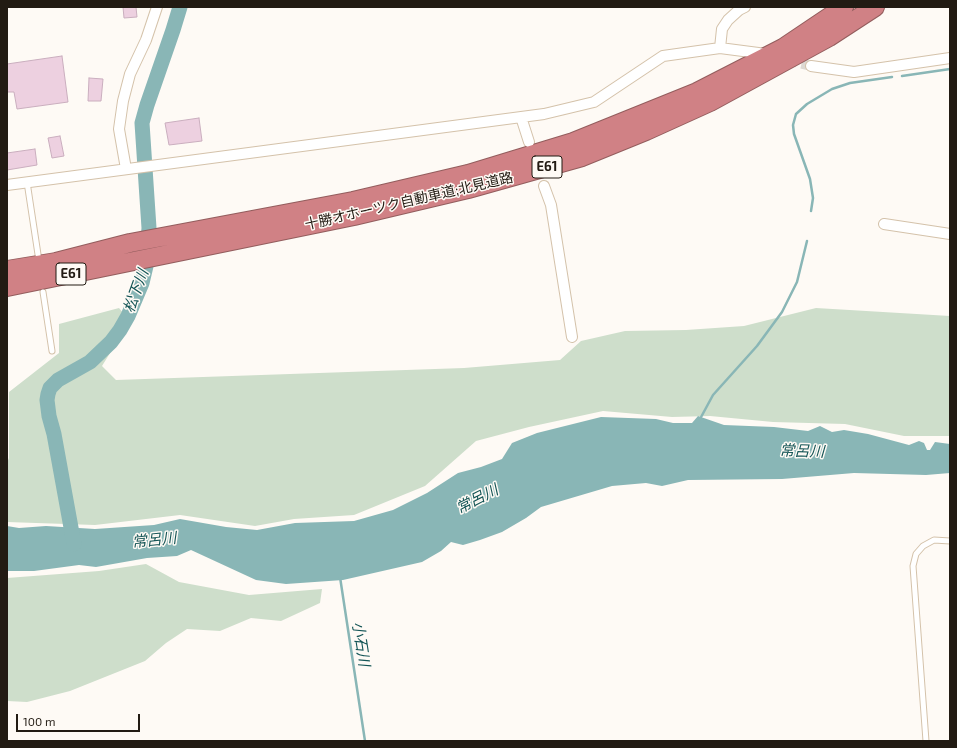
<!DOCTYPE html>
<html>
<head>
<meta charset="utf-8">
<style>
	body { margin:0 }
	#map { position:relative; width:957px; height:748px; overflow:hidden; background:#fefaf5; font-family:"Exo 2",sans-serif }
	canvas { display:block }
	.frame { position:absolute; inset:0; border:8px solid #221b13; pointer-events:none }
	.scale { position:absolute; left:16px; top:714px; width:124px; height:18px; box-sizing:border-box; border:2px solid #221b13; border-top:0; padding-left:5px; font-size:12px; line-height:14px; white-space:nowrap; color:#221b13; -webkit-text-stroke:3px #fefaf5; paint-order:stroke }
</style>
</head>
<body>
<div id="map">
<canvas width="957" height="748"></canvas>
<div class="frame"></div>
<div class="scale">100 m</div>
</div>
<script>
const ctx = document.querySelector('canvas').getContext('2d');
ctx.lineJoin = 'round';
function fill(path, color) { ctx.fillStyle = color; ctx.fill(path, 'evenodd'); }
const shape = rows => new Path2D(rows.map(r => 'M' + r).join(''));
function trace(path, color, width, dash) { ctx.strokeStyle = color; ctx.lineWidth = width; ctx.lineCap = dash ? 'butt' : 'round'; ctx.setLineDash(dash || []); ctx.stroke(path); }
function drawText(font, color, halo, rows, align = 'center') {
  ctx.font = font + ' "Exo 2","Noto Sans JP",sans-serif'; ctx.lineWidth = 3; ctx.setLineDash([]); ctx.textBaseline = 'middle'; ctx.strokeStyle = halo; ctx.fillStyle = color; for (const [text, x, y, turn = 0] of rows) {
    ctx.save(); ctx.translate(x, y); ctx.rotate((+turn || 0) * Math.PI / 180); ctx.textAlign = isNaN(turn) ? turn : align; if (halo) ctx.strokeText(text, 0, 0); ctx.fillText(text, 0, 0); ctx.restore();
  }
}
fill(shape([
	[119,308,130,321,102,366,116,380,464,368,560,360,581,341,625,331,686,330,744,326,816,308,950,316,950,436,904,436,845,424,773,422,710,416,672,417,603,411,529,427,476,441,425,486,354,515,294,519,255,526,180,515,95,525,7,522,7,463,9,458,9,392,59,353,59,324],
	[146,564,179,582,249,595,322,589,320,603,281,621,251,618,220,631,187,629,166,643,145,661,70,691,27,702,7,701,7,578,99,571]
]), '#cedecb');
fill(shape([
	[698,416,724,425,774,427,808,431,820,426,832,432,844,430,868,434,909,445,919,441,924,443,927,450,930,450,935,442,950,444,950,473,926,475,854,473,782,479,688,480,662,486,646,483,612,486,541,507,526,518,502,532,480,540,463,545,451,542,441,551,422,562,343,580,286,584,256,580,191,550,177,556,147,558,96,567,79,565,34,571,7,571,7,526,19,528,46,526,95,529,154,525,180,519,226,527,257,530,295,523,354,521,393,510,427,493,458,473,481,467,502,459,512,443,537,433,601,417,656,419,673,423,692,423]
]), '#89b6b6');
trace(shape([
	[902,76,950,69],
	[811,211,813,198,810,179,794,134,793,125,796,114,807,104,832,89,850,83,892,77],
	[700,419,713,395,757,346,782,312,797,282,807,241],
	[340,577,365,741]
]), '#89b6b6', 2.5);
trace(shape([
	[74,544,54,434,49,416,47,400,48,394,50,388,58,380,90,362,111,342,120,330,128,316,142,283,146,266,149,228,142,123,147,105,173,30,180,7]
]), '#89b6b6', 15);
const building = shape([
	[123,7,136,7,137,17,124,18,123,7],
	[62,56,68,102,17,109,14,92,7,92,7,64,62,56],
	[89,78,103,79,101,101,88,101,89,78],
	[199,118,202,141,169,145,165,123,199,118],
	[60,136,64,156,52,158,48,138,60,136],
	[35,149,37,165,7,170,7,153,35,149]
]);
fill(building, '#edd0e0');
trace(building, '#caaebe', 1);
trace(shape([
	[787,60,811,66]
]), '#ddd9d3', 10, [10, 5]);
const service = shape([
	[27,182,39,261],
	[43,292,52,351],
	[926,741,913,566,916,554,923,546,934,540,950,541]
]);
const minor = shape([
	[720,48,722,29,728,20,739,10,745,7],
	[811,66,854,72,950,58],
	[521,117,529,142],
	[126,169,119,129,123,101,130,74,146,40,157,7],
	[7,185,544,114,594,102,663,56,720,48,766,54],
	[544,186,551,205,572,337],
	[884,224,950,234]
]);
const motorway = shape([
	[7,270,56,262,130,243,353,201,468,174,573,142,697,92,783,48,844,7],
	[7,287,354,216,468,189,582,157,646,131,710,102,829,37,875,7]
]);
trace(service, '#d4c2aa', 7);
trace(minor, '#d4c2aa', 12);
trace(motorway, '#935d5d', 20);
trace(service, '#fff', 5);
trace(minor, '#fff', 10);
trace(motorway, '#d08185', 18);
for (const [x, y, w] of [
	[547,167,30],
	[71,274,30]
]) { const box = new Path2D(); box.roundRect(x - w / 2, y - 11, w, 22, 3); ctx.fillStyle = '#fefaf5'; ctx.fill(box); trace(box, '#221b13', 1); }
drawText('bold 13px', '#221b13', null, [
	["E61",547,167],
	["E61",71,274]
]);
drawText('14px', '#221b13', '#fefaf5', [
	["十勝オホーツク自動車道;北見道路",409,201,-13]
]);
drawText('italic 15px', '#135455', '#fefaf5', [
	["松下川",136,291,-70],
	["常呂川",802,451,2],
	["常呂川",477,499,-27],
	["常呂川",154,540,-6],
	["小石川",361,644,81]
]);
</script>
</body>
</html>
